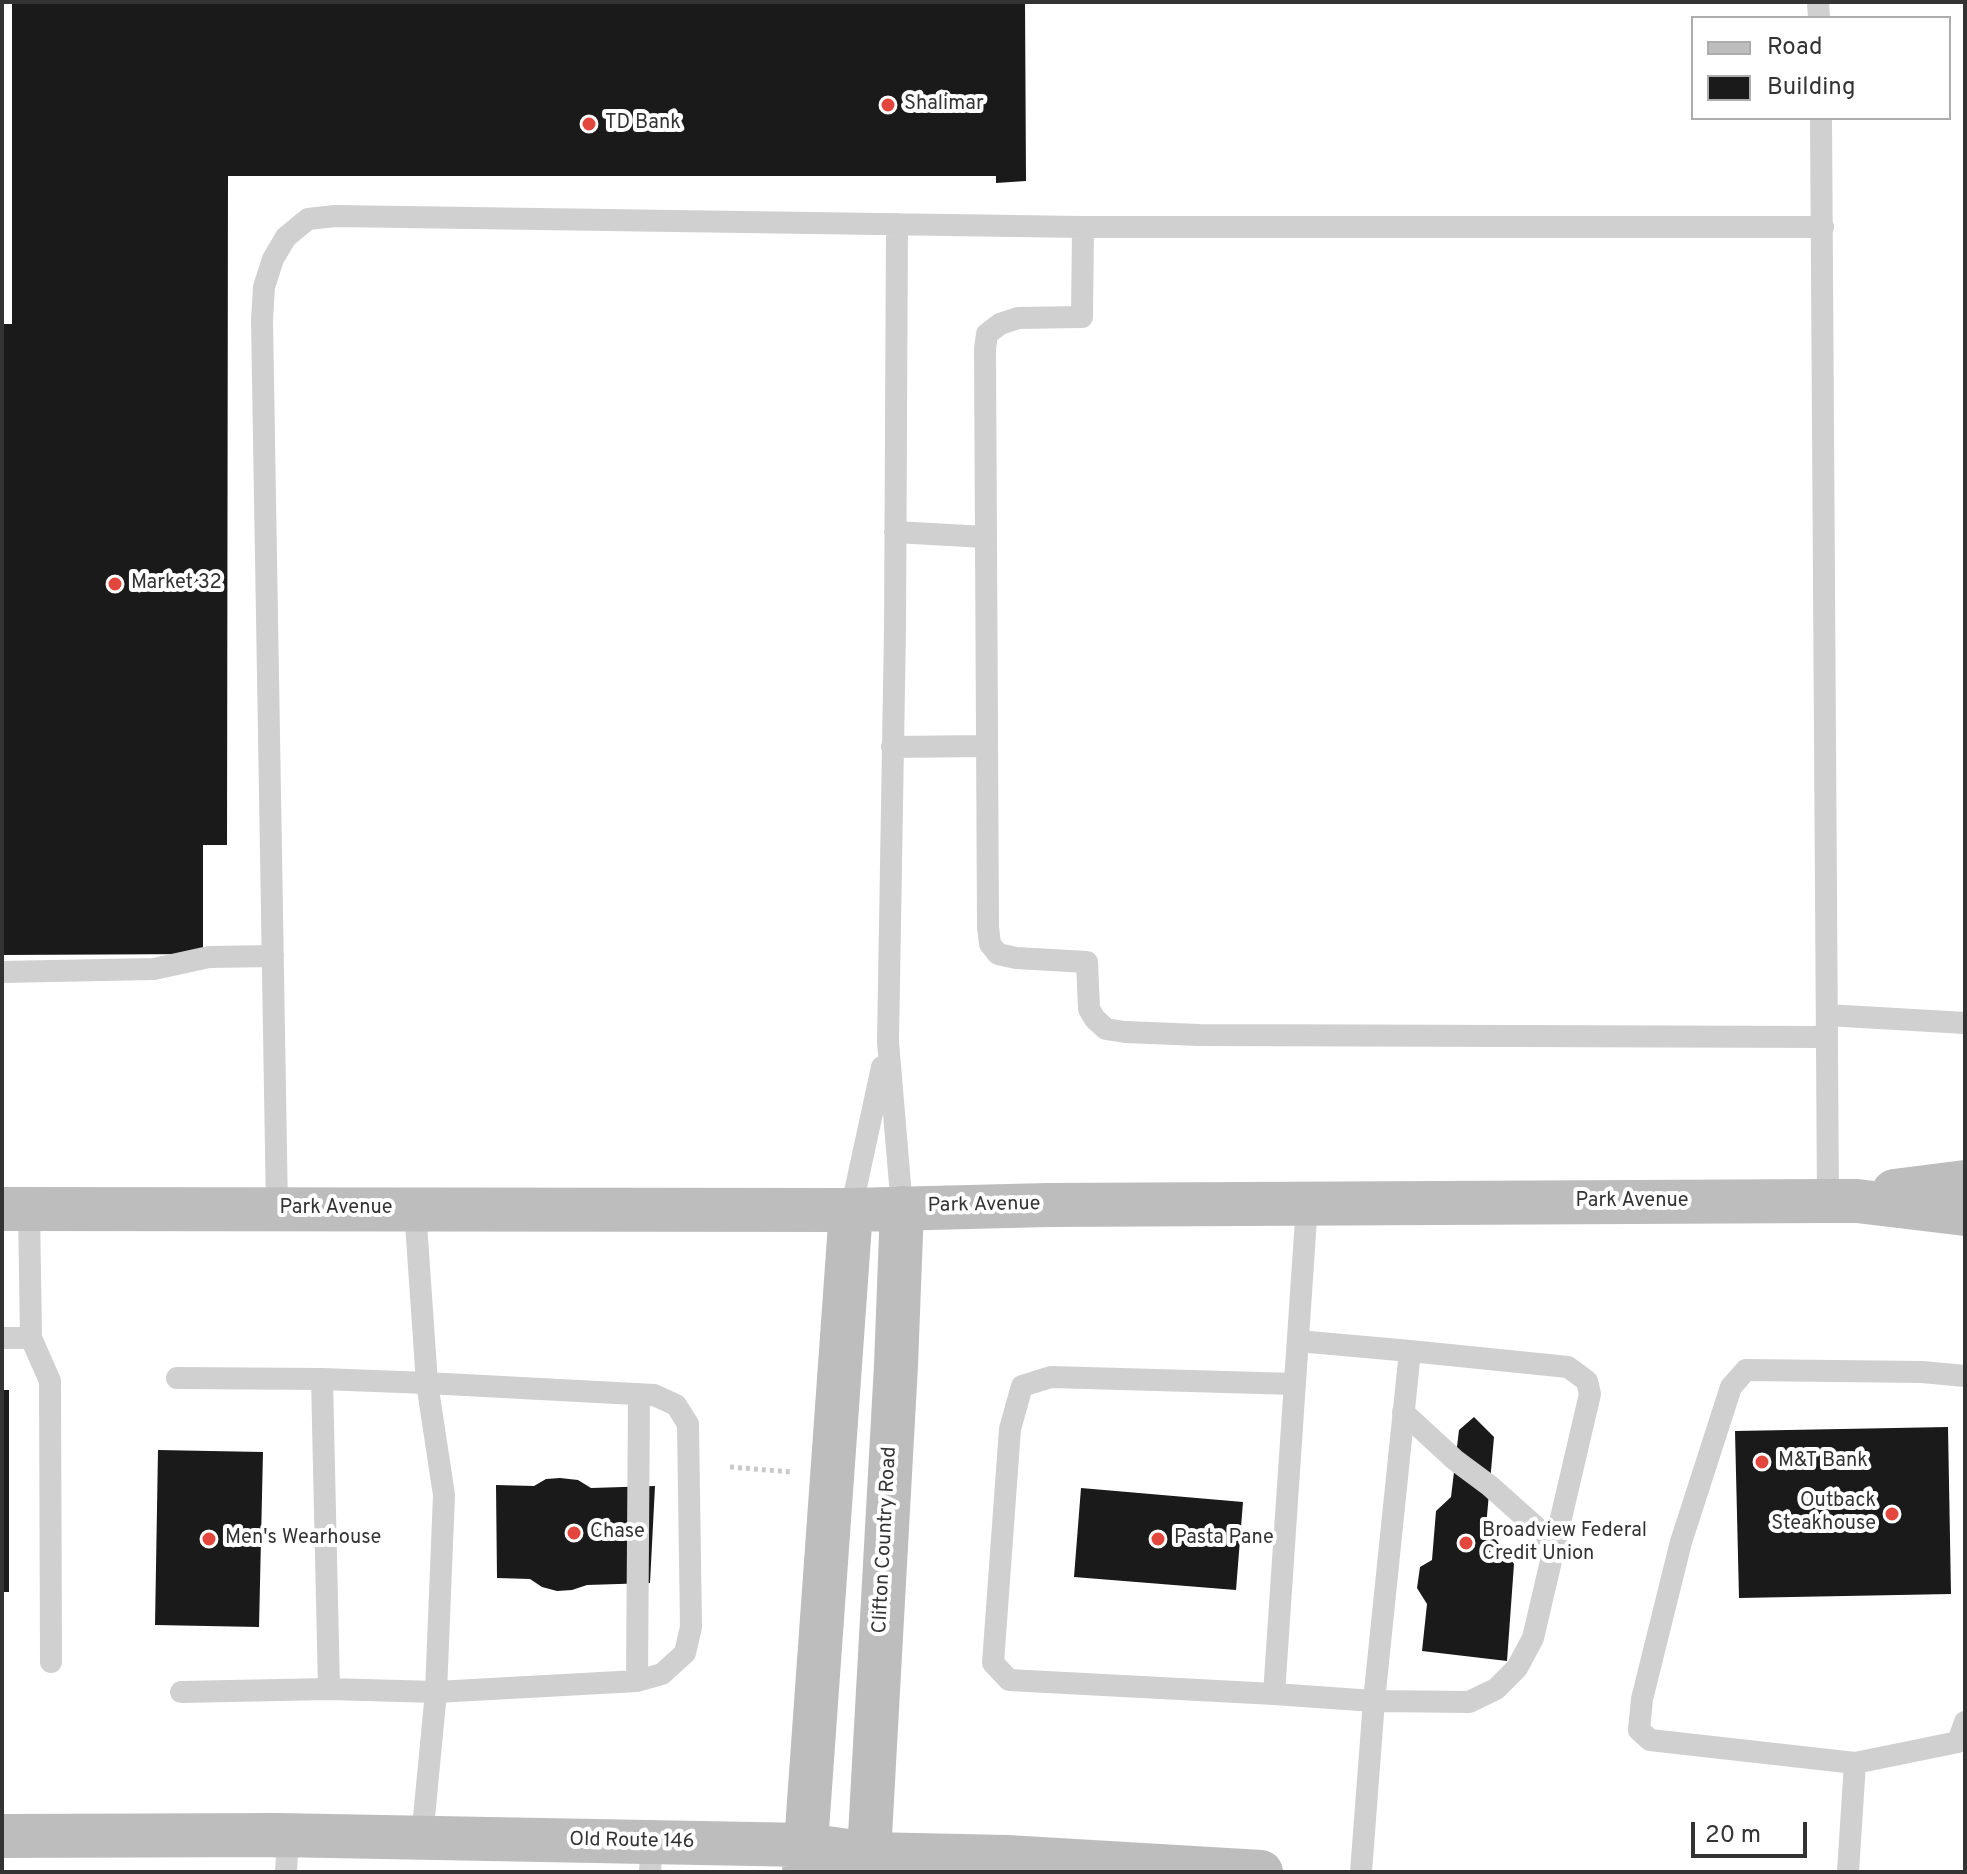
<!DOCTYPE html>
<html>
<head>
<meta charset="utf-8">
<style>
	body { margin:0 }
	#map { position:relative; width:1967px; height:1874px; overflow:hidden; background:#fff; font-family:Overpass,sans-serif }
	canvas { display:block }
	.frame { position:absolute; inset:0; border:4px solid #333; pointer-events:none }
	.legend { position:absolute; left:1691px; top:16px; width:260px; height:104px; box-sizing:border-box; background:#fff; border:2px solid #adadad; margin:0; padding:10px 14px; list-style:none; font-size:24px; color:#333 }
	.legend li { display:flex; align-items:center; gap:16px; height:40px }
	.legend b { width:40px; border:2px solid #adadad }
	.scale { position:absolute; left:1691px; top:1822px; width:116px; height:36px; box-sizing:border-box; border:4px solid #333; border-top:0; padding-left:10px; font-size:24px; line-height:28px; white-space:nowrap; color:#333; -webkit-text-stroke:6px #fff; paint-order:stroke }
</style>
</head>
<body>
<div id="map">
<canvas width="1967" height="1874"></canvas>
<div class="frame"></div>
<ul class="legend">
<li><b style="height:10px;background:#bdbdbd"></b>Road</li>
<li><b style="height:22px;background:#1a1a1a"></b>Building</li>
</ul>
<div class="scale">20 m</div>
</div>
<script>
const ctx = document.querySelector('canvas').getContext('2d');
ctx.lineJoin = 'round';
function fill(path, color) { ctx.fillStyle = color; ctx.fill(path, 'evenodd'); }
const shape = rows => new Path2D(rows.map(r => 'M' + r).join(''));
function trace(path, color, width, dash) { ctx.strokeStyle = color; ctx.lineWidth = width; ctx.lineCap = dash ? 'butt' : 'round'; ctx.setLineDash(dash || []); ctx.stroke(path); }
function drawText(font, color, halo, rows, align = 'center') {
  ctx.font = font + ' Overpass,sans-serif'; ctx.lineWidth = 8; ctx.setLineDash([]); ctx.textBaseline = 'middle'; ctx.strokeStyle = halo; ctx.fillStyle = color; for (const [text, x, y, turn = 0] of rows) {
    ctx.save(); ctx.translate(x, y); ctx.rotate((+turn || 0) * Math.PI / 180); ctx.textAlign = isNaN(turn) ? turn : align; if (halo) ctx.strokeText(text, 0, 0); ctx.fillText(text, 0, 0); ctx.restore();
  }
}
fill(shape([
	[12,2,1025,2,1026,181,996,183,996,176,228,176,227,845,203,845,203,954,2,955,2,324,12,324],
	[2,1390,9,1390,9,1592,2,1592],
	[1474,1417,1494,1437,1486,1527,1514,1564,1507,1661,1422,1651,1427,1604,1417,1588,1420,1567,1432,1560,1436,1511,1451,1497,1459,1430],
	[1948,1427,1951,1594,1739,1598,1735,1431],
	[158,1450,263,1452,259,1627,155,1625],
	[560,1478,578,1480,591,1488,655,1486,650,1583,587,1585,572,1590,557,1591,542,1587,530,1579,497,1578,496,1485,534,1486,546,1479],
	[1081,1488,1243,1502,1236,1590,1074,1577]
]), '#1a1a1a');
trace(shape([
	[730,1467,792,1472]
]), '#cacaca', 5, [4, 4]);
trace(shape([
	[1818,2,1819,18],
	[1821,118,1828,1201],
	[897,224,895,628,888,1042,902,1208],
	[1083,227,1082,317,1018,318,1000,324,987,334,985,349,988,927,990,944,998,954,1016,958,1087,962,1089,1009,1095,1019,1106,1029,1125,1032,1199,1035,1827,1037],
	[895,532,985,537],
	[892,747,985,746],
	[2,972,154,969,209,957,273,956],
	[1827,1015,1965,1023],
	[1307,1204,1274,1694,1374,1701,1361,1872],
	[277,1209,262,320,264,287,273,259,286,237,308,219,335,216,1083,227,1823,227],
	[851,1210,882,1067],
	[2,1338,31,1338,29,1209],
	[31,1338,50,1381,51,1662],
	[1298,1341,1410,1351,1374,1701,1469,1702,1496,1689,1517,1668,1533,1638,1590,1394,1587,1381,1568,1367,1410,1351],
	[1965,1376,1922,1372,1746,1370,1731,1387,1681,1542,1642,1699,1639,1730,1650,1740,1855,1763,1958,1742,1965,1722],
	[177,1378,322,1379,427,1383,415,1209],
	[427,1383,654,1395,676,1405,688,1424,691,1627,685,1653,662,1674,637,1681,436,1692,444,1495,427,1383],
	[1403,1412,1455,1460,1490,1486,1555,1544],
	[637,1681,639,1394],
	[329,1689,436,1692,422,1838],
	[181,1692,329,1689,322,1379],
	[1274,1694,1009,1680,993,1663,1010,1429,1022,1386,1051,1377,1295,1384],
	[286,1872,288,1836],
	[650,1872,652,1842],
	[1848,1872,1855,1763]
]), '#d0d0d0', 22);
trace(shape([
	[1894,1191,1965,1182],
	[2,1209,851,1210,1048,1205,1828,1201,1857,1201,1965,1214],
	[2,1836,277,1835,806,1845,869,1854,1007,1857,1261,1872],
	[804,1872,851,1210],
	[868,1872,896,1365,902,1208]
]), '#bdbdbd', 44);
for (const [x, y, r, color] of [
	[888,105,8,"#e2463c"],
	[589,124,8,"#e2463c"],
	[115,584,8,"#e2463c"],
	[1762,1462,8,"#e2463c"],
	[1892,1514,8,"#e2463c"],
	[574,1533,8,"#e2463c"],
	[209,1539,8,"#e2463c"],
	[1158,1539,8,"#e2463c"],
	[1466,1543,8,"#e2463c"]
]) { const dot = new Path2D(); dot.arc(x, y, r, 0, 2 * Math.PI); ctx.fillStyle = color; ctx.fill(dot); trace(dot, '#fff', 3); }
drawText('20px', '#333', '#fff', [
	["Shalimar",904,105],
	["TD Bank",605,124],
	["Market 32",131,584],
	["M&T Bank",1778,1462],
	["Outback",1876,1502,"right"],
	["Steakhouse",1876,1525,"right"],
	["Broadview Federal",1482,1532],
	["Credit Union",1482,1555],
	["Chase",590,1533],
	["Men's Wearhouse",225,1539],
	["Pasta Pane",1174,1539]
], 'left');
drawText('20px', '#333', '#fff', [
	["Park Avenue",1632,1202],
	["Park Avenue",984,1206,-1],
	["Park Avenue",336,1209],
	["Clifton Country Road",886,1540,-87],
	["Old Route 146",632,1842,1]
]);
</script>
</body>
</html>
